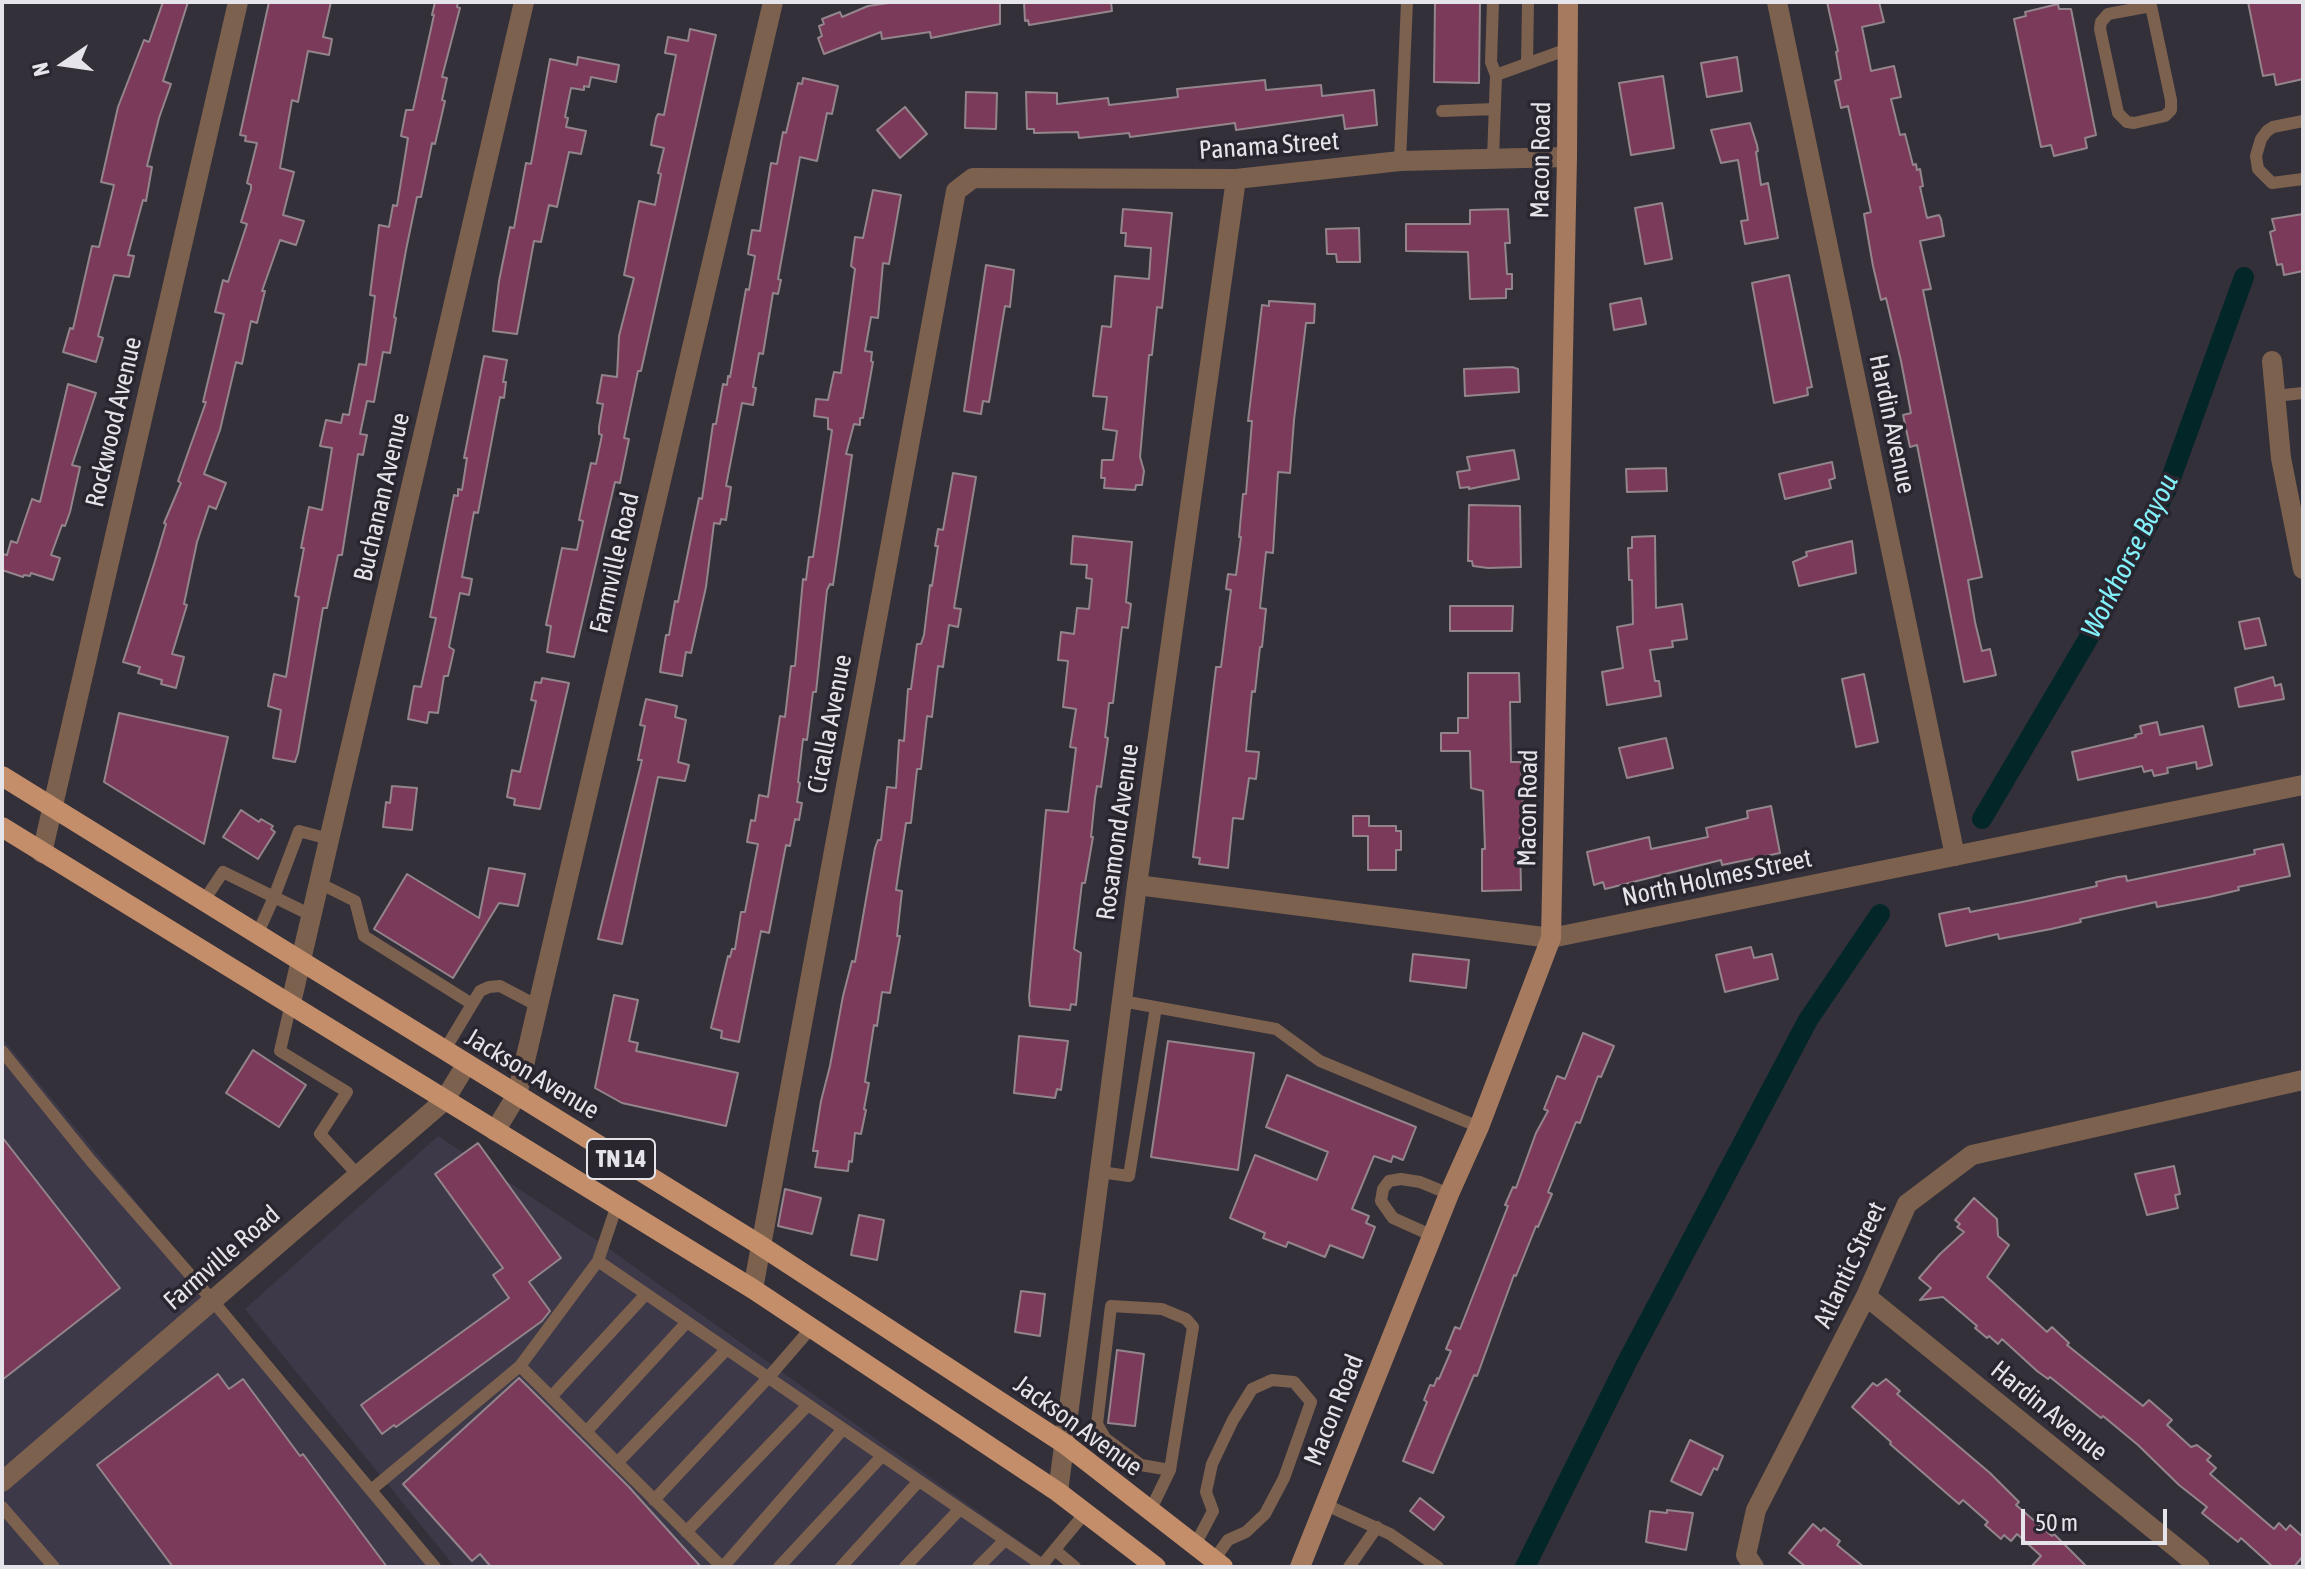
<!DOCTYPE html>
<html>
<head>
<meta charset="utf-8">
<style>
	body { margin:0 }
	#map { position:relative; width:2305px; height:1569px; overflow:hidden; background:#33303a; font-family:"Asap Condensed",sans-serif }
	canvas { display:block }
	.frame { position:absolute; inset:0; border:4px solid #e6e4eb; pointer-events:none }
	.north { position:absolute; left:24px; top:24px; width:80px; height:80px; -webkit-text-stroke:6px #292630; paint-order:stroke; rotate:257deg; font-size:22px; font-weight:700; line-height:32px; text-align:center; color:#e6e4eb }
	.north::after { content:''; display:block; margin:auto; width:28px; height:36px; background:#e6e4eb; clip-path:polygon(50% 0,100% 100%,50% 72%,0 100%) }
	.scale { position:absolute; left:2021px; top:1509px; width:146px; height:36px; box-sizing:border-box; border:4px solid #e6e4eb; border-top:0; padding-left:10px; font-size:24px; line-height:28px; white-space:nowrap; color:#e6e4eb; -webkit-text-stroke:6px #292630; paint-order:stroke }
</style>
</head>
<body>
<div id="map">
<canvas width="2305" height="1569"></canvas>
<div class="frame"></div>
<div class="north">N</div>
<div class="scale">50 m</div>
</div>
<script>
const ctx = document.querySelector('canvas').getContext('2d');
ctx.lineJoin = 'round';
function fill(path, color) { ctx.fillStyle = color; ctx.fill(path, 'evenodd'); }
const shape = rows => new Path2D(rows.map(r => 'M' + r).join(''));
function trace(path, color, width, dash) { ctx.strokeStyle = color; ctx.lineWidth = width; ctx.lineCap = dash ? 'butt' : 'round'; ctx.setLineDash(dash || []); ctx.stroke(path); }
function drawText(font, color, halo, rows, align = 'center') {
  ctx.font = font + ' "Asap Condensed",sans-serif'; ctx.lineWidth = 7; ctx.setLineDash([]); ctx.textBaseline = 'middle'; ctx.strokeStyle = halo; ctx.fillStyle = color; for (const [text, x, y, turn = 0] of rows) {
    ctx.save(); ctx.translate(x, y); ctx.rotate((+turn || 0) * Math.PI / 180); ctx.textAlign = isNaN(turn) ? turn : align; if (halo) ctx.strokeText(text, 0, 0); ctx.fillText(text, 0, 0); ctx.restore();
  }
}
fill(shape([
	[2,1038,435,1567,2,1567],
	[438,1136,598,1241,1056,1567,455,1567,245,1309]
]), '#3d3949');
trace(shape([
	[1982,819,2088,639,2167,489,2244,277],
	[1525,1567,1627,1362,1808,1020,1880,914]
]), '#032628', 20);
const building = shape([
	[163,2,188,2,163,81,171,84,159,118,147,166,152,167,146,201,143,200,128,255,134,256,129,277,114,275,98,336,103,338,96,362,63,352,70,328,73,329,92,246,99,247,114,185,101,182,118,107,144,40,149,42,163,2],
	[269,2,331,2,323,37,332,39,329,55,308,51,298,102,292,100,280,168,294,172,283,215,304,221,296,245,280,240,262,291,265,291,257,323,251,321,242,364,236,362,220,430,204,474,226,483,216,509,209,506,197,542,184,604,187,605,172,654,184,657,176,688,161,684,162,680,138,673,140,667,123,662,155,561,166,524,164,523,181,483,178,481,206,402,203,402,224,314,215,312,223,280,228,282,247,224,241,222,251,189,251,185,247,183,257,143,245,141,246,136,240,135,269,2],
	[435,2,458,2,457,7,460,8,442,77,447,78,442,100,445,101,435,144,432,143,421,197,417,197,406,250,394,317,396,318,390,353,383,352,374,402,367,401,360,434,367,435,363,455,358,454,342,555,338,555,327,608,323,608,298,753,295,762,273,758,281,710,268,706,274,674,286,677,299,597,295,596,304,548,301,548,309,507,322,510,332,448,320,446,326,420,341,423,343,414,349,415,359,364,366,365,375,296,370,295,379,225,389,227,393,205,397,206,408,138,401,136,406,110,413,110,434,15,432,15,435,2],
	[895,2,1000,2,1000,24,931,38,930,32,882,39,881,32,824,54,818,38,822,36,819,26,824,24,822,19,840,12,842,17,868,6,895,2],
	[1024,2,1111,2,1112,11,1029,25,1028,20,1025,21,1024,2],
	[1435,2,1480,2,1479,83,1434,82,1435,2],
	[1827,2,1879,2,1884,22,1862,27,1871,71,1894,66,1901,97,1891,99,1900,135,1905,134,1913,165,1916,164,1917,170,1920,169,1923,186,1920,187,1927,218,1939,215,1941,219,1944,236,1920,241,1931,289,1923,290,1982,577,1968,580,1975,622,1982,651,1990,649,1996,675,1964,682,1917,445,1910,447,1903,415,1911,413,1901,361,1886,298,1881,300,1873,266,1864,214,1871,212,1848,106,1841,108,1835,81,1841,79,1836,52,1838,51,1827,2],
	[2248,2,2303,2,2303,79,2276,85,2274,74,2263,76,2248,2],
	[2058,4,2059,9,2071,9,2096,135,2085,138,2087,148,2054,156,2051,145,2041,147,2014,19,2026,16,2025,12,2058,4],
	[690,29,716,35,641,371,638,371,624,438,629,439,620,483,615,482,574,657,547,652,551,626,546,625,562,548,577,550,583,521,579,520,591,463,596,464,602,435,599,434,599,427,603,404,597,403,602,375,617,377,619,336,634,278,624,275,639,201,655,205,661,174,658,173,664,148,651,145,656,118,658,114,664,115,676,55,665,53,668,37,688,41,690,29],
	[578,57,619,65,616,82,591,77,589,87,584,86,584,90,571,88,565,117,568,118,566,127,586,131,581,154,569,152,557,207,549,205,541,242,534,241,517,334,493,331,499,281,510,227,514,228,526,163,531,164,550,59,577,65,578,57],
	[1737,57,1742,91,1707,97,1701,63,1737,57],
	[1663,76,1674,148,1631,155,1619,83,1663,76],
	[803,78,838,86,832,114,827,113,817,161,800,157,778,279,781,280,778,294,773,293,763,354,759,353,753,387,756,388,753,405,742,403,726,486,731,487,726,520,721,519,720,524,714,523,706,587,691,653,686,652,682,676,660,672,666,635,669,635,675,601,678,602,699,498,702,499,713,424,716,424,723,384,727,385,728,376,730,377,746,289,749,290,755,256,748,254,752,230,760,231,771,163,777,164,783,132,786,133,798,83,802,84,803,78],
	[1265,80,1266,90,1321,85,1322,96,1374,90,1377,125,1345,129,1343,115,1236,130,1235,123,1130,137,1129,133,1079,138,1078,132,1034,133,1034,129,1027,129,1026,92,1057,93,1057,104,1108,98,1109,105,1178,97,1177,89,1265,80],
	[966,92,997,93,996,129,965,128,966,92],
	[905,107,927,134,900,158,877,130,905,107],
	[1750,123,1757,145,1758,151,1756,152,1761,185,1768,183,1778,238,1745,244,1741,221,1748,220,1738,160,1721,163,1711,130,1750,123],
	[873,190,901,195,889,264,883,263,878,318,871,317,865,351,872,352,871,361,873,362,863,418,860,418,860,425,854,424,846,454,852,455,833,585,830,584,827,590,816,692,813,692,807,740,803,739,798,782,800,783,797,802,802,803,799,820,795,819,790,846,786,845,769,933,761,931,739,1042,721,1038,722,1031,711,1028,728,956,730,957,732,949,735,949,741,912,745,912,758,844,747,842,751,820,755,821,759,795,768,797,780,716,785,717,791,666,795,666,803,579,806,580,809,557,813,557,832,430,828,429,828,418,814,416,816,399,828,400,834,372,841,373,855,269,851,266,855,237,863,238,873,190],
	[1662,203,1672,259,1645,264,1635,208,1662,203],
	[1123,209,1172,213,1162,308,1157,307,1152,355,1149,355,1140,457,1144,471,1142,485,1136,485,1135,490,1104,488,1105,478,1101,478,1102,460,1113,460,1117,431,1103,429,1107,397,1093,396,1102,326,1111,327,1115,276,1149,279,1151,248,1125,246,1126,233,1121,233,1123,209],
	[1508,209,1510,243,1505,243,1507,274,1512,274,1512,289,1506,289,1506,298,1470,299,1468,252,1406,251,1406,224,1470,224,1470,210,1508,209],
	[2303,214,2303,271,2284,275,2282,264,2277,265,2270,232,2275,230,2272,219,2303,214],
	[1359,228,1360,262,1337,262,1336,254,1327,254,1326,229,1359,228],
	[986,265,1014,270,1010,307,1005,306,989,402,983,401,981,414,964,411,986,265],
	[1789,275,1812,387,1807,388,1808,395,1774,403,1752,283,1789,275],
	[1641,298,1646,324,1614,330,1610,304,1641,298],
	[1269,301,1315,304,1314,323,1306,323,1294,420,1290,473,1278,472,1273,553,1266,552,1260,608,1266,609,1262,647,1260,647,1255,692,1252,691,1246,751,1259,752,1256,779,1249,778,1243,819,1233,818,1228,868,1199,864,1200,858,1193,857,1216,667,1221,667,1227,619,1231,590,1226,589,1228,574,1236,575,1241,537,1239,537,1243,494,1246,494,1252,421,1248,421,1262,305,1269,306,1269,301],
	[484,356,507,360,503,382,506,382,504,398,500,397,478,513,474,512,462,577,472,579,469,595,460,593,449,647,454,650,448,676,444,676,438,713,429,712,427,723,408,719,414,686,421,687,436,618,430,617,454,495,458,496,458,489,462,490,467,458,464,458,484,356],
	[1512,367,1518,369,1519,392,1465,396,1464,369,1512,367],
	[68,384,96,393,72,465,80,467,70,512,65,526,62,525,51,555,60,558,53,580,31,573,30,576,24,575,23,577,2,570,2,554,7,555,11,541,17,543,32,499,40,502,68,384],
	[1514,450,1519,479,1469,489,1469,487,1460,488,1457,472,1470,470,1467,457,1514,450],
	[1832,462,1835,478,1829,480,1831,488,1785,499,1779,474,1832,462],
	[1666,468,1667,491,1627,492,1626,469,1666,468],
	[953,473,976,477,954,608,961,609,958,627,949,625,943,667,938,666,932,717,927,716,921,769,917,769,911,823,906,823,896,890,902,891,897,936,900,936,890,993,882,992,877,1026,874,1025,865,1082,869,1083,864,1109,866,1110,861,1134,855,1133,852,1162,849,1161,848,1171,815,1167,818,1151,813,1151,821,1101,830,1066,843,996,852,961,855,962,875,848,878,840,881,840,887,787,896,788,899,740,904,741,908,689,911,689,917,644,921,644,924,635,930,585,932,586,938,546,935,546,938,529,943,530,953,473],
	[1469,505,1520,506,1521,567,1488,568,1473,566,1472,561,1468,561,1469,505],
	[1073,536,1132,542,1126,602,1131,604,1128,628,1122,627,1113,703,1109,703,1107,722,1105,737,1108,738,1101,787,1097,786,1095,798,1091,837,1093,837,1085,883,1082,883,1074,949,1081,953,1076,1005,1071,1004,1070,1010,1030,1006,1029,997,1046,810,1068,812,1076,748,1070,747,1076,709,1063,707,1068,661,1058,660,1061,632,1074,634,1077,608,1089,609,1092,579,1086,578,1087,565,1071,564,1073,536],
	[1655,536,1656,608,1682,604,1687,639,1672,641,1673,647,1650,650,1655,681,1659,681,1661,696,1607,705,1602,672,1623,668,1617,627,1633,624,1632,580,1629,580,1628,548,1632,548,1632,537,1655,536],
	[1852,541,1856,573,1799,586,1793,562,1807,556,1806,552,1852,541],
	[1450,606,1513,606,1512,631,1450,631,1450,606],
	[2259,618,2266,645,2245,649,2239,622,2259,618],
	[1468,673,1519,673,1520,702,1510,702,1511,762,1521,762,1524,838,1520,838,1521,890,1482,891,1482,849,1485,849,1483,791,1471,788,1470,751,1441,751,1441,733,1458,733,1458,718,1468,718,1468,673],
	[1864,674,1878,742,1856,747,1842,679,1864,674],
	[2273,677,2275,686,2281,684,2284,699,2239,707,2235,688,2273,677],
	[542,678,569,683,540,809,514,805,515,799,507,797,512,770,520,772,536,701,531,700,535,682,541,683,542,678],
	[646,699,677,706,675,717,686,720,678,762,689,765,685,781,658,777,622,944,598,939,642,760,638,760,645,726,640,725,646,699],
	[119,713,228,737,204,844,104,782,119,713],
	[2157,722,2160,735,2203,726,2212,765,2197,769,2196,762,2167,768,2168,773,2154,776,2152,770,2144,772,2142,766,2078,780,2072,752,2136,737,2135,735,2142,733,2140,726,2157,722],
	[1666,738,1673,768,1627,778,1619,748,1666,738],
	[392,786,417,788,412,830,383,827,386,802,390,803,392,786],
	[1771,806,1780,853,1722,865,1721,860,1605,889,1603,882,1594,885,1587,852,1649,837,1651,849,1708,837,1706,828,1748,818,1747,811,1771,806],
	[241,810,259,822,261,819,273,826,271,829,275,832,258,859,223,837,241,810],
	[1353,816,1369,816,1369,826,1396,826,1396,831,1401,831,1401,850,1396,850,1396,870,1368,870,1368,836,1353,836,1353,816],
	[2283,844,2290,876,2238,887,2239,890,2209,897,2157,907,2156,902,2080,919,2081,922,2051,929,1999,939,1998,934,1946,946,1939,914,1969,908,1970,912,2022,902,2097,886,2096,882,2118,877,2126,876,2127,881,2255,854,2254,850,2283,844],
	[489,868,525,874,518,906,499,903,453,978,374,929,407,874,479,918,489,868],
	[1751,947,1754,958,1772,954,1778,979,1725,992,1716,955,1751,947],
	[1413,954,1469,960,1466,988,1410,981,1413,954],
	[614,995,638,1000,629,1041,638,1043,636,1051,738,1073,726,1126,622,1103,595,1088,614,995],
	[1583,1033,1614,1046,1601,1077,1598,1076,1580,1123,1576,1122,1548,1192,1552,1194,1538,1227,1536,1226,1516,1276,1514,1275,1477,1376,1474,1375,1433,1473,1403,1461,1427,1402,1424,1400,1430,1385,1434,1386,1437,1378,1439,1379,1451,1351,1446,1349,1455,1327,1460,1329,1508,1206,1505,1205,1513,1187,1516,1188,1536,1133,1548,1111,1544,1109,1557,1076,1565,1079,1583,1033],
	[1019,1036,1068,1041,1061,1090,1057,1089,1055,1098,1014,1093,1019,1036],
	[1168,1041,1254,1053,1238,1170,1151,1157,1168,1041],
	[253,1050,306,1085,279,1127,226,1093,253,1050],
	[1287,1075,1416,1127,1403,1160,1393,1156,1391,1162,1374,1156,1352,1209,1369,1216,1366,1223,1375,1227,1363,1258,1330,1245,1325,1257,1288,1242,1286,1247,1263,1238,1265,1233,1230,1218,1255,1155,1317,1180,1328,1152,1266,1127,1287,1075],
	[2,1137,120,1288,2,1380,2,1137],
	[478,1143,561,1258,529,1282,550,1311,542,1321,396,1427,394,1425,382,1434,361,1405,509,1298,493,1275,503,1268,435,1174,478,1143],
	[2174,1166,2180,1194,2175,1195,2178,1208,2147,1215,2135,1174,2174,1166],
	[785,1189,821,1198,812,1234,778,1226,785,1189],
	[1974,1198,1997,1219,1998,1236,2009,1245,1987,1277,2047,1332,2052,1327,2069,1343,2067,1345,2143,1406,2149,1400,2172,1420,2167,1425,2191,1447,2197,1445,2211,1456,2207,1460,2216,1468,2210,1474,2274,1529,2279,1523,2286,1530,2290,1525,2303,1537,2303,1556,2294,1567,2273,1567,2241,1538,2238,1542,2202,1513,2207,1507,2179,1485,2138,1445,2103,1416,2101,1418,2050,1377,2048,1379,2037,1371,2002,1339,1998,1344,1989,1336,1987,1338,1975,1328,1977,1326,1943,1297,1920,1300,1931,1288,1919,1278,1940,1254,1964,1232,1957,1227,1960,1224,1955,1220,1974,1198],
	[859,1215,884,1220,877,1260,851,1255,859,1215],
	[1021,1291,1045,1294,1040,1336,1015,1332,1021,1291],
	[1117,1350,1144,1354,1135,1426,1108,1423,1117,1350],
	[218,1374,229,1389,243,1379,300,1456,303,1454,387,1567,173,1567,97,1465,218,1374],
	[519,1378,629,1487,701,1567,491,1567,480,1554,472,1561,403,1484,519,1378],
	[1886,1379,1900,1391,1897,1394,1990,1473,2019,1502,2016,1505,2052,1536,2054,1534,2087,1567,2031,1567,2041,1556,2017,1534,2011,1541,2004,1535,2001,1539,1985,1525,1988,1522,1963,1500,1959,1504,1890,1444,1891,1442,1852,1407,1873,1383,1877,1386,1886,1379],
	[1690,1440,1723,1456,1717,1470,1714,1468,1701,1495,1671,1481,1690,1440],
	[1420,1498,1444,1517,1434,1530,1410,1511,1420,1498],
	[1667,1510,1693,1513,1686,1550,1646,1542,1650,1511,1667,1513,1667,1510],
	[1813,1524,1821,1531,1824,1528,1840,1541,1837,1545,1864,1567,1806,1567,1789,1553,1813,1524]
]);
fill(building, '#7b3a59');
trace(building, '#93858b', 2);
trace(shape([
	[1493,2,1491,62,1496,75],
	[2150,2,2151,6,2171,100,2171,110,2165,116,2134,123,2127,122,2118,113,2100,29,2101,22,2108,14,2151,6],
	[1527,64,1528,2],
	[1442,111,1495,109],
	[2303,121,2273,127,2267,131,2261,139,2256,156,2258,169,2272,183,2303,179],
	[1493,159,1496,75,1568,49],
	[1400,161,1407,2],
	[2275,396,2303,393],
	[319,883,355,901,364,936,472,1004],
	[203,902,223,872,274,897,299,831,329,839],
	[257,935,274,897,311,915],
	[1122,1001,1276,1029,1320,1061,1479,1127],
	[291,1003,280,1051,347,1092,320,1134,358,1175],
	[2,1051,91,1161,212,1300,435,1567],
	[444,1051,480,991,489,987,500,986,538,1006],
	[1100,1172,1129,1176,1156,1007],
	[617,1205,598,1261,1042,1565,1085,1513],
	[1433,1236,1393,1218,1381,1201,1383,1189,1389,1181,1401,1179,1420,1182,1449,1194],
	[520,1366,598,1261],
	[551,1397,646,1294],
	[586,1432,687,1322],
	[617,1463,727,1349],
	[371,1490,520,1366,722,1567],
	[654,1500,768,1378,812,1327],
	[1324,1504,1390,1534,1438,1567],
	[2,1507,54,1567],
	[1150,1511,1170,1470,1193,1327,1186,1319,1162,1309,1111,1306,1097,1424,1105,1438,1141,1465,1170,1470],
	[686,1532,808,1405],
	[1195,1545,1213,1511,1206,1492,1212,1464,1233,1420,1252,1389,1272,1380,1294,1382,1311,1402,1284,1478,1265,1514,1246,1532,1228,1540,1214,1560],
	[1055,1550,1075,1567],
	[723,1567,843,1429],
	[779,1567,882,1456],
	[841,1567,919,1481],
	[905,1567,960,1509],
	[978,1567,1005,1540],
	[1349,1567,1377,1527]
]), '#7c614f', 12);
trace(shape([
	[1777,2,1955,856],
	[2272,361,2281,458,2303,569],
	[42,853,238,2],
	[291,1003,524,2],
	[495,1131,517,1095,773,2],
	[753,1289,956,191,973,178,1236,179,1400,161,1567,157],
	[1866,1296,2200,1567],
	[2,1482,444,1101,466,1065],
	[1058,1492,1137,885,1236,179],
	[1754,1567,1746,1555,1756,1510,1866,1296,1907,1204,1972,1155,2303,1080]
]), '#7c614f', 20);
trace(shape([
	[1137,885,1551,938,2303,785]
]), '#7c614f', 20);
trace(shape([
	[1300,1567,1449,1194,1479,1127,1551,938,1567,157,1568,2]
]), '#a57a5f', 20);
trace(shape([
	[2,776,760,1245,1065,1444,1223,1567],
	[2,827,753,1289,1058,1492,1156,1567]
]), '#c48e6a', 20);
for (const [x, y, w] of [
	[621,1159,68]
]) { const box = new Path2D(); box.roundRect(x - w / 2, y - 20, w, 40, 6); ctx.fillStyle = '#292630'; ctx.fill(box); trace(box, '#e6e4eb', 2); }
drawText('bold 24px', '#e6e4eb', null, [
	["TN 14",621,1159]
]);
drawText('26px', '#e6e4eb', '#292630', [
	["Panama Street",1269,146,-4],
	["Macon Road",1541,160,-89],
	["Rockwood Avenue",114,422,-77],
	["Hardin Avenue",1892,424,78],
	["Buchanan Avenue",382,497,-77],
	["Farmville Road",615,563,-77],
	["Cicalla Avenue",830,724,-79],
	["Macon Road",1528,808,-89],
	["Rosamond Avenue",1118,832,-82],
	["North Holmes Street",1717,878,-12],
	["Jackson Avenue",532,1074,31],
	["Farmville Road",222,1258,-41],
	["Atlantic Street",1850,1265,-65],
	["Macon Road",1334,1410,-68],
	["Hardin Avenue",2049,1411,39],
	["Jackson Avenue",1078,1426,36]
]);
drawText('italic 28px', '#83f1f9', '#292630', [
	["Workhorse Bayou",2130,556,-63]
]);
</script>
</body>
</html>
